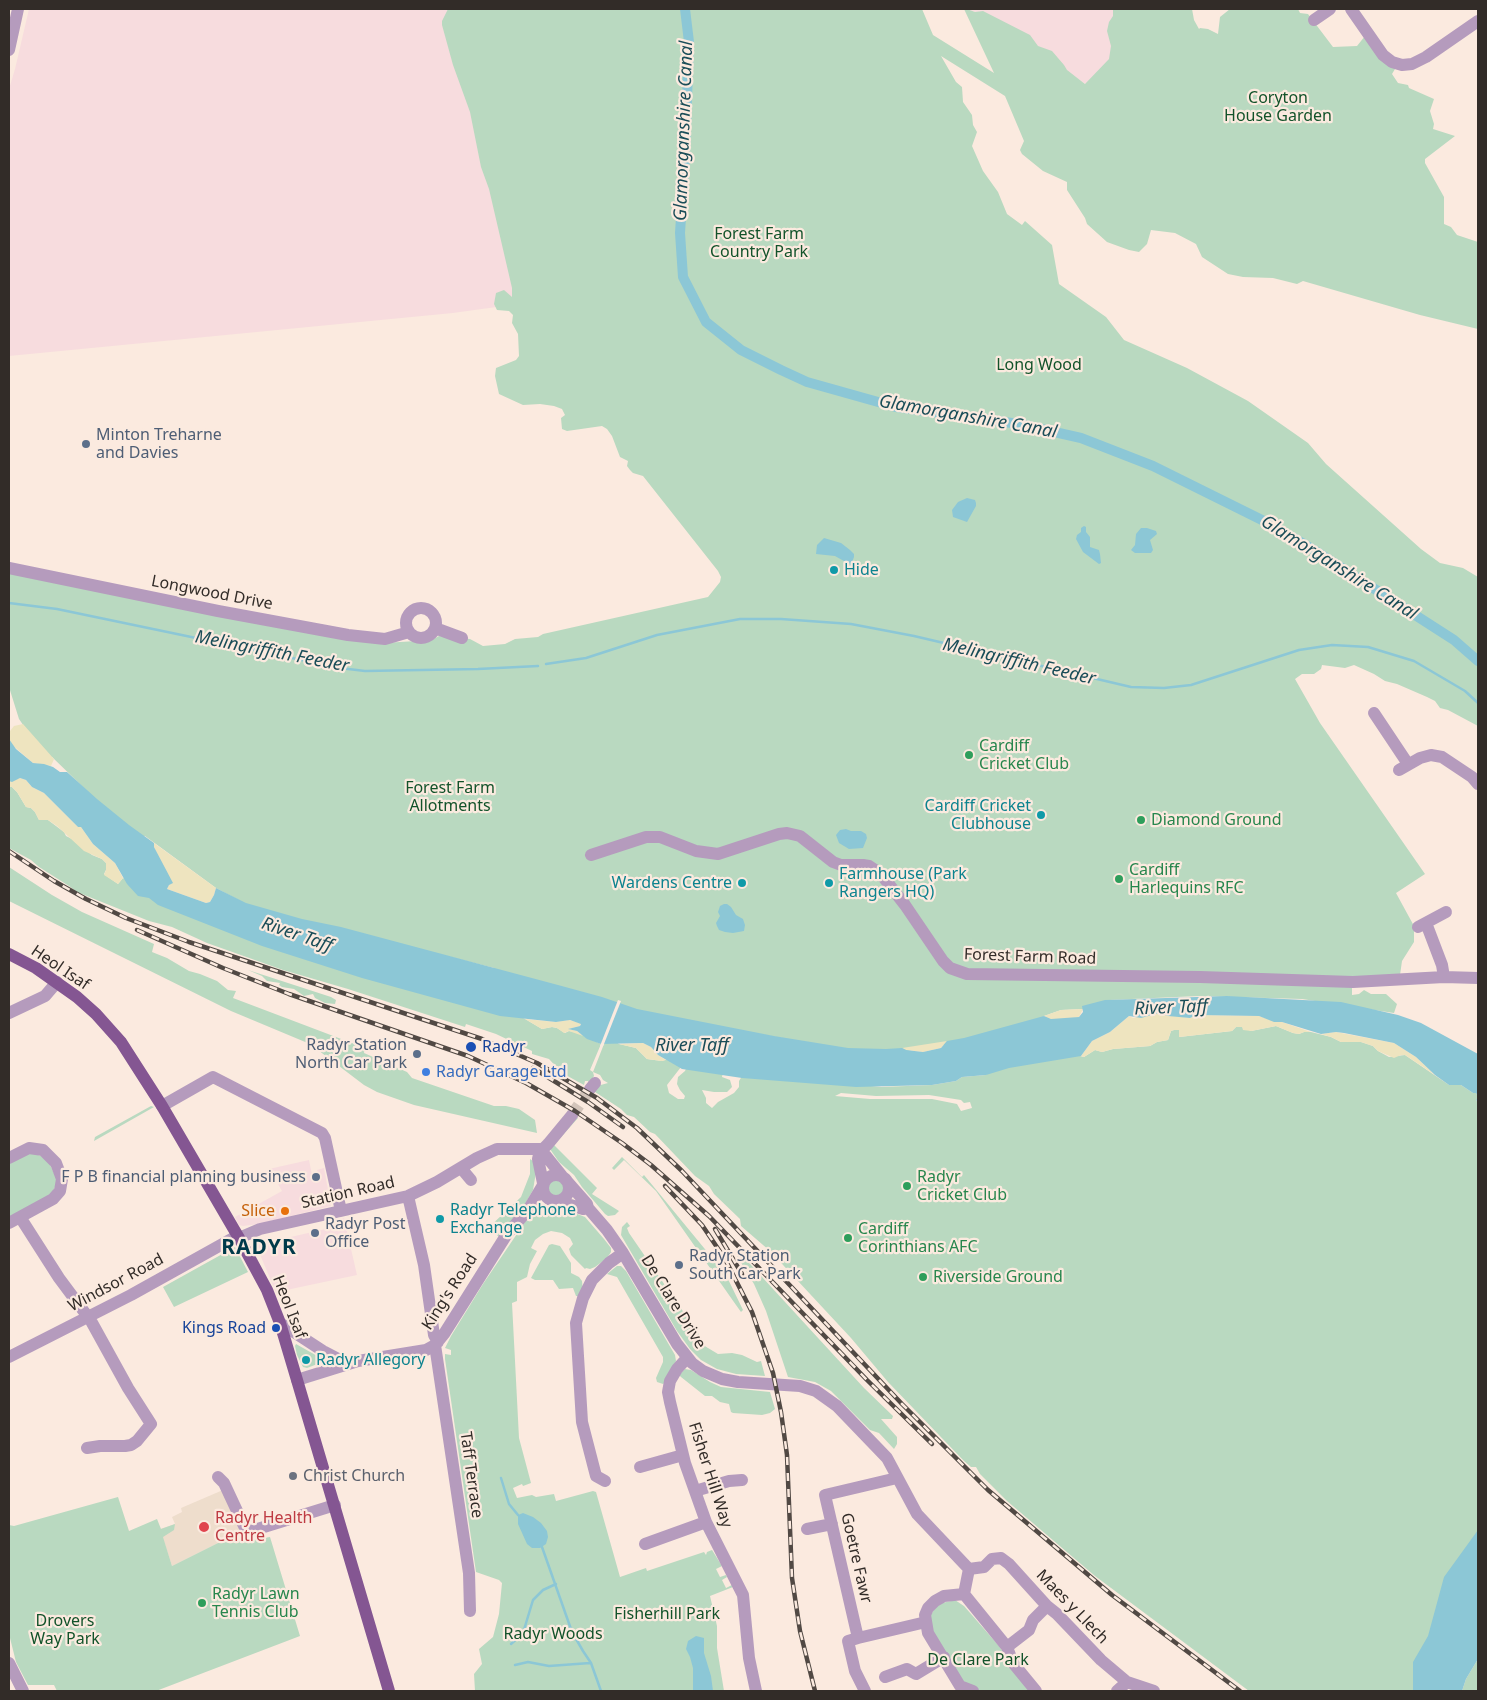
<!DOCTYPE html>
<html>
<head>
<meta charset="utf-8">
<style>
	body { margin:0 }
	#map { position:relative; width:1487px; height:1700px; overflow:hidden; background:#fbeadf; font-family:"Noto Sans",sans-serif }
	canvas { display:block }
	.frame { position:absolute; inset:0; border:10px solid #322c28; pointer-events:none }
</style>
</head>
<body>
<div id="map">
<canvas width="1487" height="1700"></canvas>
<div class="frame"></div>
</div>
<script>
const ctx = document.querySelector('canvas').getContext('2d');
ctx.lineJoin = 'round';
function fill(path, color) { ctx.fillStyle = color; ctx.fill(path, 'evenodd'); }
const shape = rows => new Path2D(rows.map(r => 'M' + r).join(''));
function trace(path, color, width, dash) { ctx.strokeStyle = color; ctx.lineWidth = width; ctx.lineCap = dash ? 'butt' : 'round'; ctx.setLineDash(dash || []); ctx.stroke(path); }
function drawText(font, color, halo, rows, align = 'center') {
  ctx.font = font + ' "Noto Sans",sans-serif'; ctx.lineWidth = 4.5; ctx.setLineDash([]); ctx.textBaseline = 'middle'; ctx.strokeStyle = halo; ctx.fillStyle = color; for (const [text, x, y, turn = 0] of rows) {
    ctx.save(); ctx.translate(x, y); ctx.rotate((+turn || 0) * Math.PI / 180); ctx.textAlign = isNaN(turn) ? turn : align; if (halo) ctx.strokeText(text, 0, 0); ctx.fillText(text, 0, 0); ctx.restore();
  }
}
fill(shape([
	[29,9,452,9,518,304,453,313,9,356,9,89,15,69],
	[967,9,1129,9,1121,62,1087,85,977,13],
	[309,1160,312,1175,318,1174,317,1170,324,1168,331,1206,259,1224,243,1226,239,1225,235,1217,282,1191,269,1169],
	[344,1218,357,1275,291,1289,277,1295,256,1245,334,1227,333,1221]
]), '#f7dcde');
fill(shape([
	[223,1490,242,1531,172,1566,160,1529,175,1524,172,1517,182,1512,181,1508]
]), '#edc');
fill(shape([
	[448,9,922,9,933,35,994,73,964,9,967,9,975,12,983,11,1030,35,1038,46,1052,51,1064,65,1067,70,1085,84,1109,59,1111,46,1107,31,1109,22,1113,16,1113,9,1192,9,1194,20,1199,29,1200,28,1208,29,1218,34,1220,17,1230,9,1298,9,1300,13,1308,14,1333,47,1357,46,1365,36,1395,69,1392,74,1398,83,1408,85,1409,88,1434,99,1430,111,1434,124,1433,129,1455,136,1425,159,1425,163,1444,197,1444,224,1451,227,1457,235,1478,242,1478,329,1420,315,1303,281,1297,284,1273,278,1243,277,1228,274,1202,257,1196,244,1175,233,1151,230,1147,244,1139,252,1129,250,1107,242,1087,224,1085,218,1067,190,1067,182,1043,171,1022,154,1020,150,1024,141,1005,96,941,56,956,82,962,87,963,102,972,115,973,125,977,132,972,146,983,171,998,192,1007,214,1022,225,1025,221,1052,245,1059,284,1106,317,1124,340,1187,368,1248,401,1308,443,1326,464,1421,549,1440,563,1463,568,1478,577,1478,726,1448,710,1440,708,1435,701,1427,697,1397,684,1385,681,1374,674,1354,665,1345,668,1322,665,1321,669,1314,674,1302,674,1295,679,1320,723,1425,874,1396,893,1414,926,1414,942,1402,961,1400,975,1352,986,1352,995,1359,994,1364,990,1371,994,1386,994,1397,1004,1394,1013,1302,999,1199,996,1109,1000,1084,1007,1083,1009,1061,1010,1044,1016,1038,1021,963,1039,965,1042,899,1052,860,1049,852,1051,788,1039,640,1013,495,974,494,968,380,939,265,914,216,888,145,836,140,836,92,798,82,786,52,757,46,758,19,719,9,687,9,570,384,643,432,640,439,636,470,639,483,646,505,644,515,639,538,637,543,634,708,597,720,582,721,577,718,571,643,476,633,473,630,470,627,466,628,461,620,457,612,436,607,429,602,426,567,431,562,429,561,418,565,415,562,409,554,406,540,404,523,405,499,394,495,376,496,368,516,360,519,356,518,334,512,323,513,315,509,311,497,310,494,304,496,293,504,290,512,297,512,288,489,189,481,167,470,112,453,65,442,25,442,21],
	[9,787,12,787,17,792,26,807,31,808,35,812,39,820,48,820,64,832,66,836,72,839,92,855,102,859,106,863,106,870,104,874,118,884,123,878,148,893,520,1016,542,1029,552,1027,557,1028,565,1033,569,1031,578,1033,601,1044,590,1070,593,1072,604,1044,608,1042,615,1041,619,1044,636,1048,647,1059,662,1061,671,1058,681,1067,667,1085,669,1093,678,1099,684,1099,685,1096,680,1090,677,1084,678,1077,685,1071,689,1062,723,1072,722,1077,730,1080,732,1087,727,1092,714,1092,702,1090,706,1098,706,1103,712,1108,718,1102,734,1093,739,1087,739,1081,744,1073,881,1087,932,1085,956,1081,962,1077,986,1075,990,1069,1076,1055,1084,1057,1095,1050,1102,1052,1113,1049,1150,1046,1157,1042,1168,1040,1171,1031,1174,1030,1179,1030,1179,1037,1232,1031,1236,1027,1242,1027,1251,1031,1276,1026,1293,1033,1299,1034,1304,1032,1311,1032,1331,1037,1341,1042,1361,1042,1373,1046,1378,1051,1389,1057,1405,1055,1449,1085,1461,1085,1473,1093,1476,1093,1478,1097,1476,1100,1478,1103,1478,1539,1417,1691,1249,1691,1095,1576,1007,1501,980,1474,976,1467,971,1467,964,1461,888,1382,851,1338,770,1251,741,1226,740,1219,714,1194,709,1186,695,1176,655,1134,650,1132,634,1117,627,1115,621,1109,592,1090,597,1086,608,1083,603,1080,600,1075,593,1072,594,1076,589,1084,588,1081,585,1081,584,1085,562,1073,549,1059,532,1054,532,1051,496,1034,466,1024,465,1027,348,989,283,970,207,943,172,927,149,921,77,892,69,886,39,867,31,860,9,848],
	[841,1093,876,1096,929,1095,961,1100,964,1103,970,1102,972,1108,961,1111,957,1104,932,1099,870,1099,835,1096],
	[9,867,52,895,82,912,154,944,152,952,167,958,189,971,200,974,217,981,228,990,236,991,233,998,365,1048,364,1053,407,1072,412,1078,494,1106,506,1106,519,1109,535,1120,537,1133,414,1105,377,1092,364,1085,310,1044,231,1011,9,901],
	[248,970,331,997,336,1000,335,1004,325,1003,315,998,313,994,304,996,294,989,282,987,279,985,280,983,267,981,262,976],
	[151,1106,154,1107,94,1141,95,1137],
	[574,1116,578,1118,554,1145,597,1188,592,1194,619,1211,615,1215,608,1216,605,1214,582,1187,574,1175,559,1162,550,1149],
	[29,1152,47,1158,58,1182,50,1196,9,1219,9,1162],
	[622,1157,642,1177,644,1175,718,1265,726,1275,743,1310,741,1312,736,1305,656,1191,624,1160,614,1170,612,1168],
	[530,1159,533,1161,536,1172,533,1190,525,1204,499,1237,494,1232,486,1230,521,1197,530,1174],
	'548 1188a8 8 0 1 1 16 0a8 8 0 1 1-16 0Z',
	[558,1208,567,1210,585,1217,604,1239,611,1248,611,1252,607,1258,595,1267,590,1269,586,1268,585,1269,571,1255,569,1249,573,1244,570,1238,562,1233,551,1231,543,1234,535,1240,531,1248,537,1251,530,1264,527,1277,517,1282,517,1301,512,1303,519,1438,531,1483,523,1486,522,1484,513,1488,517,1498,532,1495,536,1497,554,1494,556,1501,593,1491,596,1492,620,1577,646,1568,647,1571,704,1552,706,1555,707,1552,712,1550,722,1566,716,1569,720,1577,726,1575,727,1577,722,1580,726,1588,732,1585,733,1587,710,1596,717,1626,717,1648,724,1691,475,1691,474,1674,482,1664,479,1649,493,1637,499,1614,502,1583,499,1580,476,1572,445,1359,445,1354,451,1355,451,1350,445,1348,451,1336,483,1284,525,1222,540,1212],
	[627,1222,630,1226,627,1228,629,1233,700,1336,701,1339,698,1342,718,1354,732,1353,742,1355,757,1362,761,1361,765,1376,736,1374,717,1369,701,1360,690,1349,677,1331,621,1235,622,1227],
	[552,1244,560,1246,571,1263,571,1273,579,1277,582,1281,583,1291,578,1296,576,1296,573,1288,559,1289,553,1280,535,1280,531,1278,549,1245],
	[235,1247,248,1272,174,1307,163,1287],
	[740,1253,864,1388,893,1416,892,1419,881,1419,897,1437,897,1444,894,1449,879,1433,870,1430,831,1391,815,1382,788,1377,766,1311,754,1284,737,1256],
	[617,1266,621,1266,626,1271,675,1355,676,1361,666,1382,663,1384,657,1382,656,1378,663,1362,663,1357,617,1277,607,1274],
	[296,1344,319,1357,320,1363,307,1368,303,1367,297,1355,295,1346],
	[685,1369,691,1370,710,1382,721,1387,770,1392,775,1409,770,1413,762,1415,733,1413,731,1412,729,1404,720,1402,712,1396,705,1396,681,1377,679,1375],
	[118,1497,129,1531,157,1519,161,1529,175,1524,174,1530,163,1537,172,1566,242,1531,252,1540,270,1537,300,1636,156,1691,57,1691,54,1685,28,1685,16,1662,9,1634,9,1525,14,1526],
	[955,1600,964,1606,999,1646,1030,1691,980,1691,961,1680,931,1631,930,1616,938,1604],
	[1478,1659,1478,1691,1462,1691,1466,1679]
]), '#b9d9c0');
fill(shape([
	[23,724,54,759,51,766,33,763,11,744,9,739,10,731,14,726],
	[20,778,26,780,32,787,44,793,78,827,81,827,93,844,115,863,123,878,118,884,104,875,106,870,106,863,102,859,84,851,57,826,48,820,39,820,35,812,31,808,26,807,17,792,12,787,9,787,9,781],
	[154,843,216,888,214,895,210,902,206,903,167,889,169,885,154,847],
	[1083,1009,1079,1017,1071,1019,1050,1019,1044,1016,1061,1010],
	[1156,1013,1190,1018,1197,1015,1259,1016,1274,1021,1282,1022,1311,1032,1304,1032,1299,1034,1293,1033,1276,1026,1251,1031,1243,1030,1242,1027,1236,1027,1232,1031,1179,1037,1179,1030,1174,1030,1171,1031,1168,1040,1157,1042,1150,1046,1113,1049,1102,1052,1095,1050,1084,1057,1081,1056,1092,1041,1110,1032,1129,1016,1133,1018],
	[525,1019,556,1022,569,1020,581,1023,580,1026,569,1029,577,1031,583,1036,569,1031,564,1033,557,1028,552,1027,542,1029],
	[1336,1032,1394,1043,1416,1057,1435,1075,1405,1055,1401,1055,1394,1058,1378,1051,1373,1046,1361,1042,1341,1042,1331,1037,1321,1034],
	[947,1041,941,1048,923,1052,906,1050,902,1048],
	[643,1043,651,1047,658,1055,666,1060,662,1061,647,1059,636,1048,619,1044]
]), '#eee4bf');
fill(shape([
	[967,498,975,500,976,503,976,506,967,522,953,517,952,510,958,502],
	[1084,526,1086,527,1086,532,1090,537,1090,547,1099,550,1100,554,1101,563,1099,564,1083,552,1076,539,1077,535,1081,532,1081,528],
	[1141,528,1147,528,1156,531,1157,534,1150,540,1153,550,1151,553,1135,553,1131,550,1135,545,1136,534],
	[824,538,841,543,850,550,854,554,854,557,851,565,835,556,816,554,817,545],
	[9,739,16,749,33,763,44,764,53,767,60,772,67,772,97,799,129,825,154,843,154,847,173,883,169,885,167,889,206,903,210,902,214,895,216,888,246,903,302,919,341,927,558,985,602,997,637,1009,774,1036,848,1048,886,1049,902,1048,906,1050,923,1052,941,1048,947,1041,964,1038,1044,1016,1051,1019,1079,1017,1083,1012,1082,1006,1105,1000,1227,996,1341,1002,1398,1015,1421,1023,1478,1054,1478,1102,1476,1100,1478,1097,1476,1093,1473,1093,1461,1085,1449,1085,1435,1075,1416,1057,1394,1043,1344,1033,1336,1032,1321,1034,1282,1022,1274,1022,1259,1016,1197,1015,1190,1018,1168,1016,1159,1013,1141,1018,1129,1016,1110,1032,1092,1041,1081,1056,1009,1068,986,1075,962,1077,956,1081,932,1085,856,1087,742,1078,682,1069,658,1055,651,1047,643,1043,601,1044,587,1039,577,1031,568,1029,580,1026,581,1024,570,1020,556,1022,500,1016,362,978,262,946,158,905,149,898,138,896,127,884,115,863,93,844,81,827,78,827,44,793,32,787,26,780,20,778,12,782,9,781],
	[846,829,851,831,861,831,866,834,867,838,863,848,849,849,839,843,836,835,840,830],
	[724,904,727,904,731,907,736,915,743,919,745,925,744,931,733,933,725,932,719,930,717,926,716,923,720,916,718,912,720,906],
	[523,1513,533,1517,541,1523,547,1531,548,1537,546,1544,540,1548,532,1548,527,1544,518,1524,518,1515],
	[1478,1530,1478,1659,1466,1679,1462,1691,1413,1691,1413,1662,1428,1636,1444,1577],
	[696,1636,704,1638,704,1653,711,1676,713,1691,693,1691,693,1668,690,1657,686,1649,688,1641]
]), '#8cc7d6');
fill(shape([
	[618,1000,621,1001,604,1044,603,1046,600,1046]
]), '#fbeadf');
trace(shape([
	[9,603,57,609,340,668,365,671,478,669,538,666],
	[546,664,586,658,657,635,740,619,781,619,851,624,914,636,1131,687,1164,688,1191,685,1299,650,1332,645,1368,647,1414,661,1465,691,1478,703],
	[501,1478,509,1504,518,1515],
	[542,1547,572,1632,583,1651,591,1663,601,1691],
	[511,1644,523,1633,533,1600,543,1590,556,1584],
	[515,1665,528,1662,549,1666,590,1663]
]), '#8cc7d6', 2.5);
trace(shape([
	[685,9,689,42,685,155,680,233,683,277,706,322,741,350,781,370,807,382,896,407,1019,424,1081,438,1153,466,1272,525,1314,550,1454,640,1478,661]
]), '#8cc7d6', 10);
trace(shape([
	[572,1115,590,1089]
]), '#d3c4ba', 12, [12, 6]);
trace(shape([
	[1351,9,1383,55,1392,62,1402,65,1412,64,1426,57,1478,21],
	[1314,20,1330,9],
	[9,50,18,9],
	[9,568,218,611,348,635,385,639,409,632],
	'406 623a15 15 0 1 1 30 0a15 15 0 1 1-30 0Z',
	[435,628,462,638],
	[1374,713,1408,764],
	[1399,770,1420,758,1431,755,1442,757,1472,777,1478,784],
	[591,855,646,837,660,837,696,851,718,854,779,834,787,833,800,836,833,862,841,865,863,865,869,866,881,874,905,905,943,961,950,968,967,974,1200,977,1353,982,1444,977,1478,978],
	[1426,923,1442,965,1444,977],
	[1418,927,1446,912],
	[9,1013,45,996,57,982],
	[590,1089,595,1083],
	[162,1106,213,1077,322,1133,325,1138,341,1211],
	[540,1150,538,1159,543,1183],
	[540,1152,546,1156,562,1176],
	[9,1158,29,1148,43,1150,56,1163,62,1179,60,1191,53,1199,9,1223],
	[461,1168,471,1180],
	'543 1188a13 13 0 1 1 26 0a13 13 0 1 1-26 0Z',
	[565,1179,587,1204,588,1208,607,1230,623,1253,677,1344,692,1363,703,1371,722,1379,738,1382,800,1386,816,1391,837,1406,887,1458,917,1514,969,1569,964,1594,1007,1647,1013,1663,1036,1691],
	[408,1196,424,1265,434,1335,438,1342],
	[558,1201,583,1209,588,1208],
	[20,1217,59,1278,91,1321,128,1388,151,1424,137,1441,131,1445,125,1446,100,1446,87,1448],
	[239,1238,260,1229,408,1196,437,1182,477,1158,497,1149,543,1149,548,1144,572,1115],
	[280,1323,323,1351,348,1364],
	[435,1345,469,1573,470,1611],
	[9,1357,131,1295,237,1236],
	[687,1358,677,1369,670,1381,668,1392,670,1402,685,1463,706,1522,743,1595,749,1658,756,1691],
	[297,1380,358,1361,426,1350,435,1345,444,1334,507,1234,528,1210,543,1185],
	[640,1467,683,1455],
	[218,1477,224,1483,245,1528,248,1530,251,1531,335,1505],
	[605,1481,596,1476,582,1422,576,1323,583,1298,592,1280,609,1263,623,1253],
	[695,1491,729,1481,742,1480],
	[807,1529,832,1524],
	[645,1544,706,1522],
	[969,1569,984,1567,992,1559,1001,1558,1009,1564,1047,1606,1057,1614,1101,1660,1127,1682,1154,1691],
	[964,1594,944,1596,935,1601,928,1608,925,1615,928,1633,960,1686,973,1691],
	[858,1638,926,1622],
	[1007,1647,1029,1630,1033,1620,1047,1606],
	[9,1663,23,1691],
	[885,1677,907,1669,916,1674,944,1657],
	[865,1691,855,1671,848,1641,858,1638,825,1495,897,1478],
	[1117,1691,1127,1682]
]), '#b59bbd', 12);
trace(shape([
	[9,954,36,968,77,997,96,1014,121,1042,162,1106,239,1238,267,1290,280,1323,297,1380,389,1691]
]), '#845692', 12);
const rail = shape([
	[9,851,54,881,86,899,126,918,189,942,482,1039,537,1063,597,1098,637,1128,682,1171,902,1404,988,1490,1112,1595,1240,1691],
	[137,930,223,968,289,994,468,1056,526,1083,575,1111,622,1143,651,1165,709,1216,867,1380,932,1444],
	[533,1068,588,1102,623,1127],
	[665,1186,702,1225,725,1259,752,1312,773,1373,781,1412,787,1455,792,1578,800,1631,815,1691],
	[715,1229,742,1274]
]);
trace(rail, '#514944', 4.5);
trace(rail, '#fbeadf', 2.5, [8]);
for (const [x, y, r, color] of [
	[86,444,5,"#5c6f8a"],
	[834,570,5,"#0f9aa8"],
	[969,755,5,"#2e9e5b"],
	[1041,815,5,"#0f9aa8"],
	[1141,820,5,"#2e9e5b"],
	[1119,879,5,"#2e9e5b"],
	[742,883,5,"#0f9aa8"],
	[829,883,5,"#0f9aa8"],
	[471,1047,6,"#1a4fb4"],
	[417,1054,5,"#5c6f8a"],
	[426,1072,5,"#3f7fe0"],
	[316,1177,5,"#5c6f8a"],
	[907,1186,5,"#2e9e5b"],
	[285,1211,5,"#e8710a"],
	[440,1219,5,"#0f9aa8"],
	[315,1233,5,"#5c6f8a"],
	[848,1238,5,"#2e9e5b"],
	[679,1265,5,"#5c6f8a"],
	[923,1277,5,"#2e9e5b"],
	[276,1328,5,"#1a4fb4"],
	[306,1360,5,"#0f9aa8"],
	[293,1476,5,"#6b7280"],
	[204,1527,6,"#e0444e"],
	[202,1603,5,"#2e9e5b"]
]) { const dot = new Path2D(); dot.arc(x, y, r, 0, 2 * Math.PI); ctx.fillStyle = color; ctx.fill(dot); trace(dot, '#fbeadf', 2); }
drawText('16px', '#12532a', '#fbeadf', [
	["Coryton",1278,98],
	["House Garden",1278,116],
	["Forest Farm",759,234],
	["Country Park",759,252],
	["Long Wood",1039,365],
	["Forest Farm",450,788],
	["Allotments",450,806],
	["Fisherhill Park",667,1614],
	["Drovers",65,1621],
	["Way Park",65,1639],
	["Radyr Woods",553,1634],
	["De Clare Park",978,1660]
]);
drawText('16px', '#4e5e75', '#fbeadf', [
	["Minton Treharne",96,435],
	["and Davies",96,453],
	["Radyr Station",407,1045,"right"],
	["North Car Park",407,1063,"right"],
	["F P B financial planning business",306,1177,"right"],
	["Radyr Post",325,1224],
	["Office",325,1242],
	["Radyr Station",689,1256],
	["South Car Park",689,1274]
], 'left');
drawText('16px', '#0d838f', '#fbeadf', [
	["Hide",844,570],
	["Cardiff Cricket",1031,806,"right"],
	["Clubhouse",1031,824,"right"],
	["Farmhouse (Park",839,874],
	["Rangers HQ)",839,892],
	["Wardens Centre",732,883,"right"],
	["Radyr Telephone",450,1210],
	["Exchange",450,1228],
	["Radyr Allegory",316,1360]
], 'left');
drawText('16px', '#322c28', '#fbeadf', [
	["Longwood Drive",212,593,11],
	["Forest Farm Road",1030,957,2],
	["Heol Isaf",60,968,34],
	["Station Road",348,1193,-13],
	["Windsor Road",116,1283,-28],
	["King's Road",450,1292,-57],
	["De Clare Drive",673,1302,58],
	["Heol Isaf",289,1307,69],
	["Taff Terrace",471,1475,82],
	["Fisher Hill Way",710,1475,72],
	["Goetre Fawr",856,1558,77],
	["Maes y Llech",1072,1607,46]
]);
drawText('16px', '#27864d', '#fbeadf', [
	["Cardiff",979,746],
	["Cricket Club",979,764],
	["Diamond Ground",1151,820],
	["Cardiff",1129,870],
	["Harlequins RFC",1129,888],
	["Radyr",917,1177],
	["Cricket Club",917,1195],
	["Cardiff",858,1229],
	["Corinthians AFC",858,1247],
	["Riverside Ground",933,1277],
	["Radyr Lawn",212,1594],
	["Tennis Club",212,1612]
], 'left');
drawText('16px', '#164399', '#fbeadf', [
	["Radyr",482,1047],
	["Kings Road",266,1328,"right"]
], 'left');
drawText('16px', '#366cbe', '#fbeadf', [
	["Radyr Garage Ltd",436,1072]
], 'left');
drawText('16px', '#c56008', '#fbeadf', [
	["Slice",275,1211]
], 'right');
drawText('16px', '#5b616d', '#fbeadf', [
	["Christ Church",303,1476]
], 'left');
drawText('16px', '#be3a42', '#fbeadf', [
	["Radyr Health",215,1518],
	["Centre",215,1536]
], 'left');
drawText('italic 18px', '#1a4d58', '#fbeadf', [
	["Glamorganshire Canal",684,131,-88],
	["Glamorganshire Canal",968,417,10],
	["Glamorganshire Canal",1339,568,32],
	["Melingriffith Feeder",272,652,11],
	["Melingriffith Feeder",1019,662,13],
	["River Taff",297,935,19],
	["River Taff",1171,1008,-2],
	["River Taff",692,1046]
]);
ctx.letterSpacing = '1px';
drawText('bold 21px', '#003a4a', '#fbeadf', [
	["RADYR",259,1248]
]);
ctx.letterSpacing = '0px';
</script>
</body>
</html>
